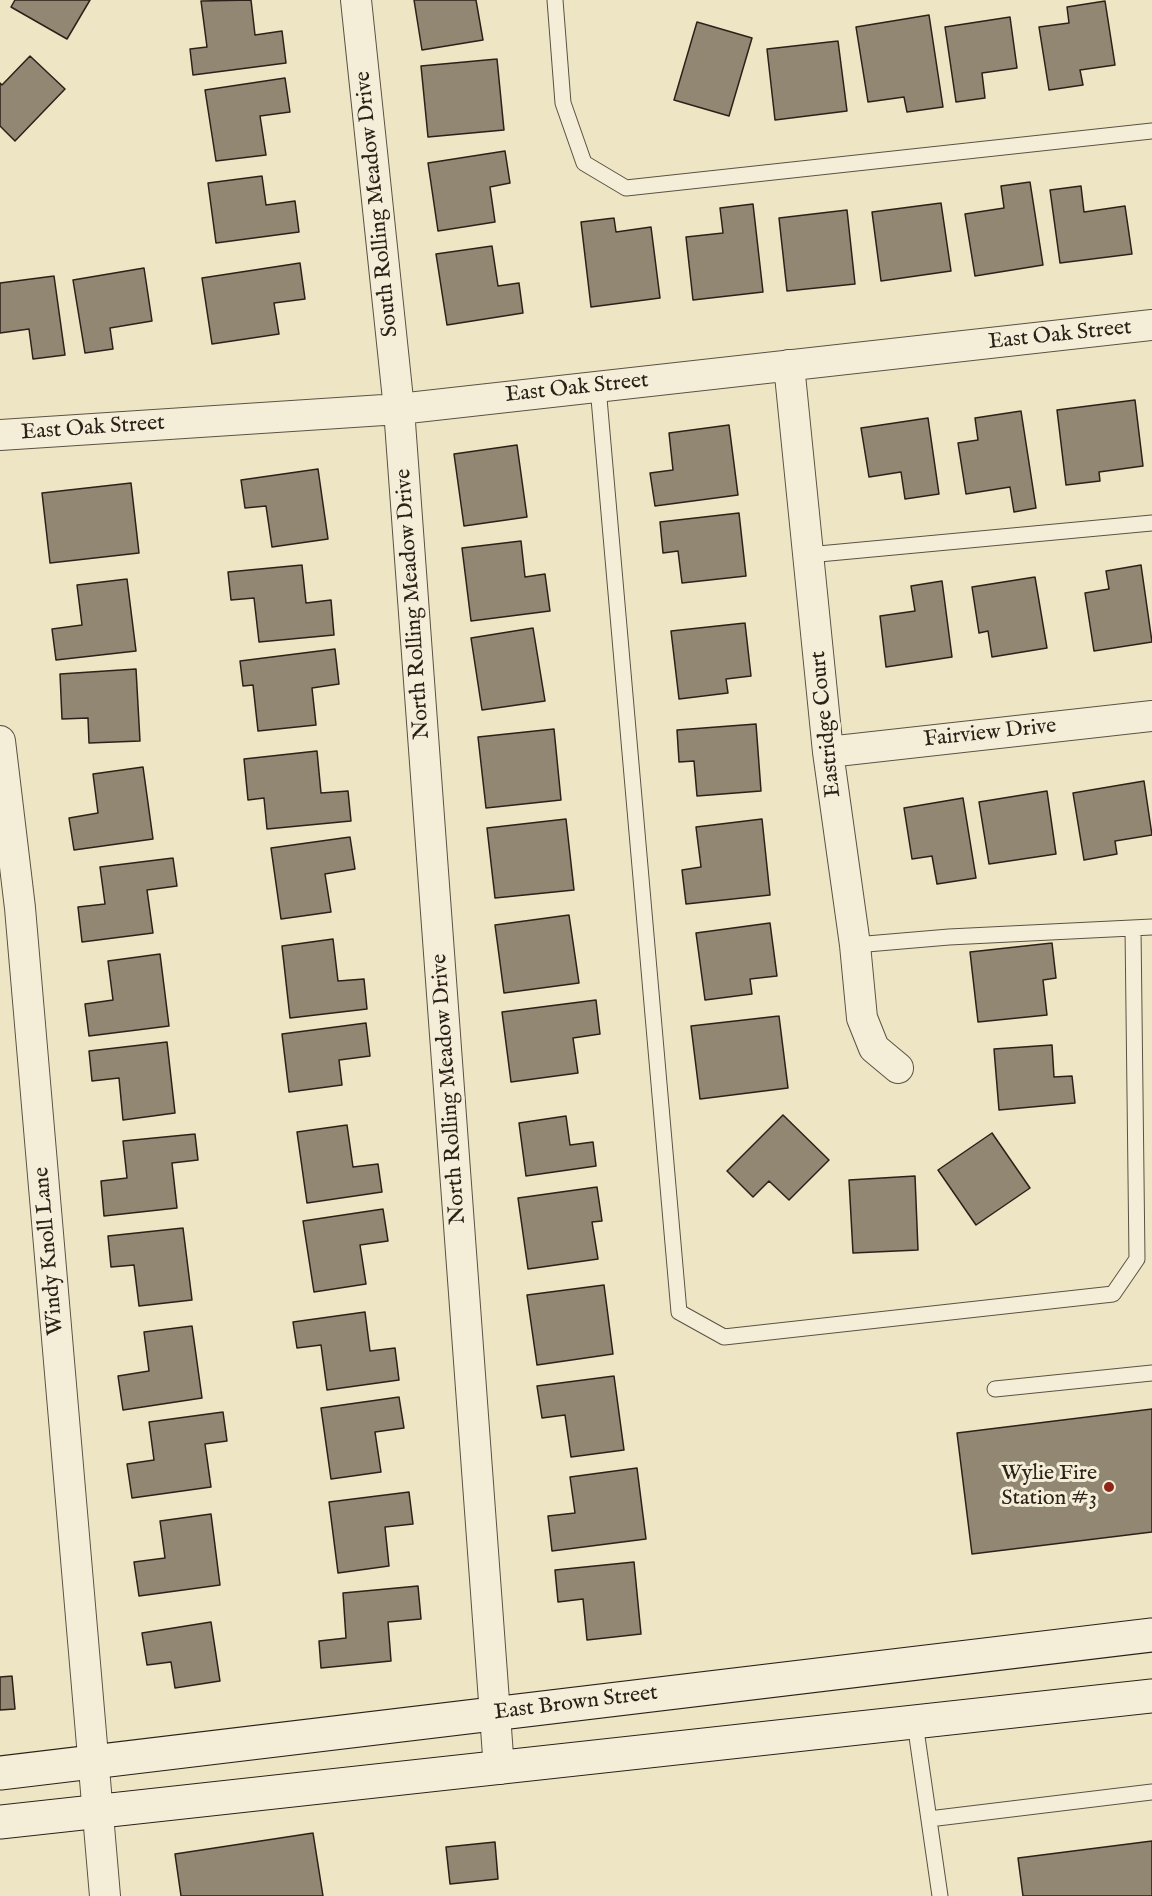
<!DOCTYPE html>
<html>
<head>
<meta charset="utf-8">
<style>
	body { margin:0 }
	canvas { display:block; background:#eee5c4 }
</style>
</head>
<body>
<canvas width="1152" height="1896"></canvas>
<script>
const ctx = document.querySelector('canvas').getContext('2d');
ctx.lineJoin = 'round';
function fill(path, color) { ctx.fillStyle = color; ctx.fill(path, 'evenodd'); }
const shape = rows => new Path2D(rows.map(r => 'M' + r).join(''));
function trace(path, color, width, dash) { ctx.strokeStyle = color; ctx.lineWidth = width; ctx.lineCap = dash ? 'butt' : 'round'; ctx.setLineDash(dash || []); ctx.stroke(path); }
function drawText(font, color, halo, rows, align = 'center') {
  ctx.font = font + ' "IM FELL English",serif'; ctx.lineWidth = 6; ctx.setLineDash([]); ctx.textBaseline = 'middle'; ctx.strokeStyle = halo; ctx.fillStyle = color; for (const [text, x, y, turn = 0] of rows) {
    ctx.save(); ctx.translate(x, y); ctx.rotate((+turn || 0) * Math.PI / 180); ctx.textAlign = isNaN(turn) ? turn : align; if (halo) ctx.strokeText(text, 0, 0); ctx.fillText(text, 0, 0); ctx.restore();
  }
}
const building = shape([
	[15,0,90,0,67,39,11,7,15,0],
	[251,0,255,35,282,31,286,63,193,75,190,49,207,47,201,1,251,0],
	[414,0,476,0,483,40,422,50,414,0],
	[1105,1,1115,65,1080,70,1083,85,1049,90,1039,27,1069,23,1067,7,1105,1],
	[929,15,943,107,907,112,904,97,868,102,856,27,929,15],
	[1010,17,1017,68,982,73,985,98,956,102,945,27,1010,17],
	[697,22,752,38,729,116,674,100,697,22],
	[838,41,847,111,775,120,767,49,838,41],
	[30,56,65,89,15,141,0,126,0,83,2,85,30,56],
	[497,59,504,130,428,137,421,66,497,59],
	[285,78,290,112,260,116,266,155,216,161,205,90,285,78],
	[505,151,510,183,490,187,495,222,438,231,428,163,505,151],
	[262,176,266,205,295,201,299,232,216,243,208,183,262,176],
	[1030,182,1043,265,975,276,965,214,1004,208,1001,186,1030,182],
	[1081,186,1084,212,1125,206,1132,254,1060,263,1050,190,1081,186],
	[941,203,951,271,881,281,872,212,941,203],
	[753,204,763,292,693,300,686,237,723,233,720,208,753,204],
	[847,210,855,284,787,291,779,218,847,210],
	[614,218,616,232,651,227,660,298,591,307,581,222,614,218],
	[492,246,498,286,519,283,523,313,447,325,436,254,492,246],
	[300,263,305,299,274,303,279,334,212,344,202,278,300,263],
	[144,268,152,321,110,328,113,349,85,353,73,280,144,268],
	[54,276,65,355,33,359,29,329,0,333,0,283,54,276],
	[1135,400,1143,466,1099,472,1100,481,1066,485,1057,410,1135,400],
	[1021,411,1036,508,1014,512,1010,487,966,494,958,443,978,440,975,418,1021,411],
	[928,418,939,494,905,499,901,472,869,477,861,428,928,418],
	[729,425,738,495,655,506,650,473,673,470,669,433,729,425],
	[517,445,527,517,464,526,454,454,517,445],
	[318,469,328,539,272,547,266,506,245,508,241,480,318,469],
	[131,483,139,553,50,563,42,493,131,483],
	[739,513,746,576,682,583,678,551,663,553,660,522,739,513],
	[521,541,525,577,545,574,550,611,471,621,462,548,521,541],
	[302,565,306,603,331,600,334,635,259,642,254,598,231,600,228,572,302,565],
	[1141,565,1152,642,1094,651,1085,593,1109,589,1106,571,1141,565],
	[1035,577,1047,648,992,657,988,631,979,633,972,587,1035,577],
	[127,579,136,651,56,660,52,629,82,625,77,585,127,579],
	[942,581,952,657,886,667,880,616,915,611,911,586,942,581],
	[745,623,751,676,726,679,728,693,679,699,671,631,745,623],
	[533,628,545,701,482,710,471,638,533,628],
	[335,649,339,684,312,688,316,725,258,731,253,685,243,686,240,661,335,649],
	[136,669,140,741,89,743,88,718,62,719,60,674,136,669],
	[756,724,761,791,697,796,694,761,679,762,677,730,756,724],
	[554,729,561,800,486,808,478,737,554,729],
	[317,751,321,793,348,791,351,821,267,829,264,798,248,800,244,759,317,751],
	[143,767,153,839,74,850,69,818,98,813,93,774,143,767],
	[1144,781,1152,835,1115,841,1117,854,1084,860,1073,793,1144,781],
	[1047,791,1056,854,989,864,979,802,1047,791],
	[963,798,976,878,937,884,932,856,912,859,904,808,963,798],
	[566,819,574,890,495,898,487,828,566,819],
	[762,819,770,895,686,904,682,870,701,867,696,827,762,819],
	[350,837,355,869,325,874,331,912,281,919,271,848,350,837],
	[173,858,177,886,147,890,153,933,82,942,78,907,105,904,100,867,173,858],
	[569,915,579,983,504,993,495,925,569,915],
	[770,923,777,976,750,979,752,994,705,1000,696,933,770,923],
	[333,939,338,981,364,979,367,1009,290,1018,282,946,333,939],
	[1052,943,1056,978,1043,980,1047,1015,978,1022,970,952,1052,943],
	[160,954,169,1026,89,1036,85,1004,113,1000,108,961,160,954],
	[596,1000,600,1034,573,1038,578,1073,511,1082,502,1012,596,1000],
	[779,1016,788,1088,700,1099,691,1026,779,1016],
	[366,1023,370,1056,339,1060,342,1085,289,1092,282,1034,366,1023],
	[167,1042,175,1113,123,1120,119,1078,92,1081,89,1051,167,1042],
	[1052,1045,1054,1077,1072,1076,1075,1103,999,1110,994,1049,1052,1045],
	[783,1115,829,1160,789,1200,769,1181,753,1197,727,1171,783,1115],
	[566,1116,570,1145,593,1142,596,1166,526,1176,519,1123,566,1116],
	[347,1125,353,1167,378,1164,382,1192,307,1203,297,1132,347,1125],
	[992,1133,1030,1188,976,1225,938,1170,992,1133],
	[195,1134,198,1160,172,1163,177,1208,104,1216,101,1181,127,1178,123,1141,195,1134],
	[915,1176,918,1250,853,1253,849,1180,915,1176],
	[597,1187,602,1221,592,1222,598,1259,528,1269,518,1198,597,1187],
	[383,1209,388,1241,360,1245,366,1284,314,1292,303,1221,383,1209],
	[183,1228,192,1300,139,1306,134,1265,111,1267,108,1236,183,1228],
	[604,1285,613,1354,537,1365,527,1295,604,1285],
	[365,1312,370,1351,395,1348,399,1380,327,1390,321,1345,297,1348,293,1322,365,1312],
	[192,1326,202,1398,123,1410,118,1376,149,1371,144,1332,192,1326],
	[614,1376,624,1450,571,1457,565,1415,542,1418,537,1386,614,1376],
	[399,1397,404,1428,375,1432,381,1472,331,1479,321,1408,399,1397],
	[1152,1409,1152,1532,972,1554,957,1433,1152,1409],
	[223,1412,227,1441,205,1444,211,1487,132,1498,127,1464,154,1460,149,1422,223,1412],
	[637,1468,646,1539,552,1551,548,1516,575,1513,570,1477,637,1468],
	[409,1492,413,1524,385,1527,389,1566,338,1573,329,1502,409,1492],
	[211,1514,220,1585,139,1596,134,1562,165,1558,160,1521,211,1514],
	[634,1562,641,1634,587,1640,583,1599,558,1602,555,1570,634,1562],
	[418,1586,421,1619,388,1622,391,1661,321,1668,319,1641,346,1638,343,1593,418,1586],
	[211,1622,220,1681,175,1688,171,1662,147,1665,142,1633,211,1622],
	[12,1676,15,1709,0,1710,0,1677,12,1676],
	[313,1833,323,1896,181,1896,175,1854,313,1833],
	[1152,1841,1152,1896,1023,1896,1018,1858,1152,1841],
	[495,1842,498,1879,450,1884,446,1847,495,1842]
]);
fill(building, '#918772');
trace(building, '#2c2119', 1.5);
const lane = shape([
	[555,0,563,103,584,163,626,188,1152,131],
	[598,387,679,1312,724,1337,1113,1294,1137,1259,1133,928],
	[808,555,1152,523],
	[855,945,949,937,1152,927],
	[995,1389,1152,1373],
	[915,1723,940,1896],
	[929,1819,1152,1792]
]);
const street = shape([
	[356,0,399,409,499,1769],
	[789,365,828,752,855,945,862,1018,874,1048,898,1068],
	[0,435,399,409,1152,325],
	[0,741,20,908,105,1896],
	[828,752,1152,716]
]);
const secondary = shape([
	[0,1773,1152,1635],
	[0,1822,1152,1696]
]);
trace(lane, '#5c5244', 17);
trace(street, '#5c5244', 32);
trace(secondary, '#2c2119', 35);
trace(lane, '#f4eed9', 15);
trace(street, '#f4eed9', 30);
trace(secondary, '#f4eed9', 33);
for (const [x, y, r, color] of [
	[1109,1487,6,"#8f2418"]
]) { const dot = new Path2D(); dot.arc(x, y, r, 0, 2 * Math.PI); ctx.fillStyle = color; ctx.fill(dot); trace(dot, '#f4eed9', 2); }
drawText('22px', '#2c2119', '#f4eed9', [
	["South Rolling Meadow Drive",378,204,-96],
	["East Oak Street",1060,336,-6],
	["East Oak Street",577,389,-6],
	["East Oak Street",93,429,-4],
	["North Rolling Meadow Drive",414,604,-94],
	["Eastridge Court",827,724,-96],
	["Fairview Drive",990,734,-6],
	["North Rolling Meadow Drive",450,1089,-94],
	["Windy Knoll Lane",50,1251,-95],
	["East Brown Street",576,1704,-7]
]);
drawText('22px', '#2c2119', '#f4eed9', [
	["Wylie Fire",1097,1474],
	["Station #3",1097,1499]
], 'right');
</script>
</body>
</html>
